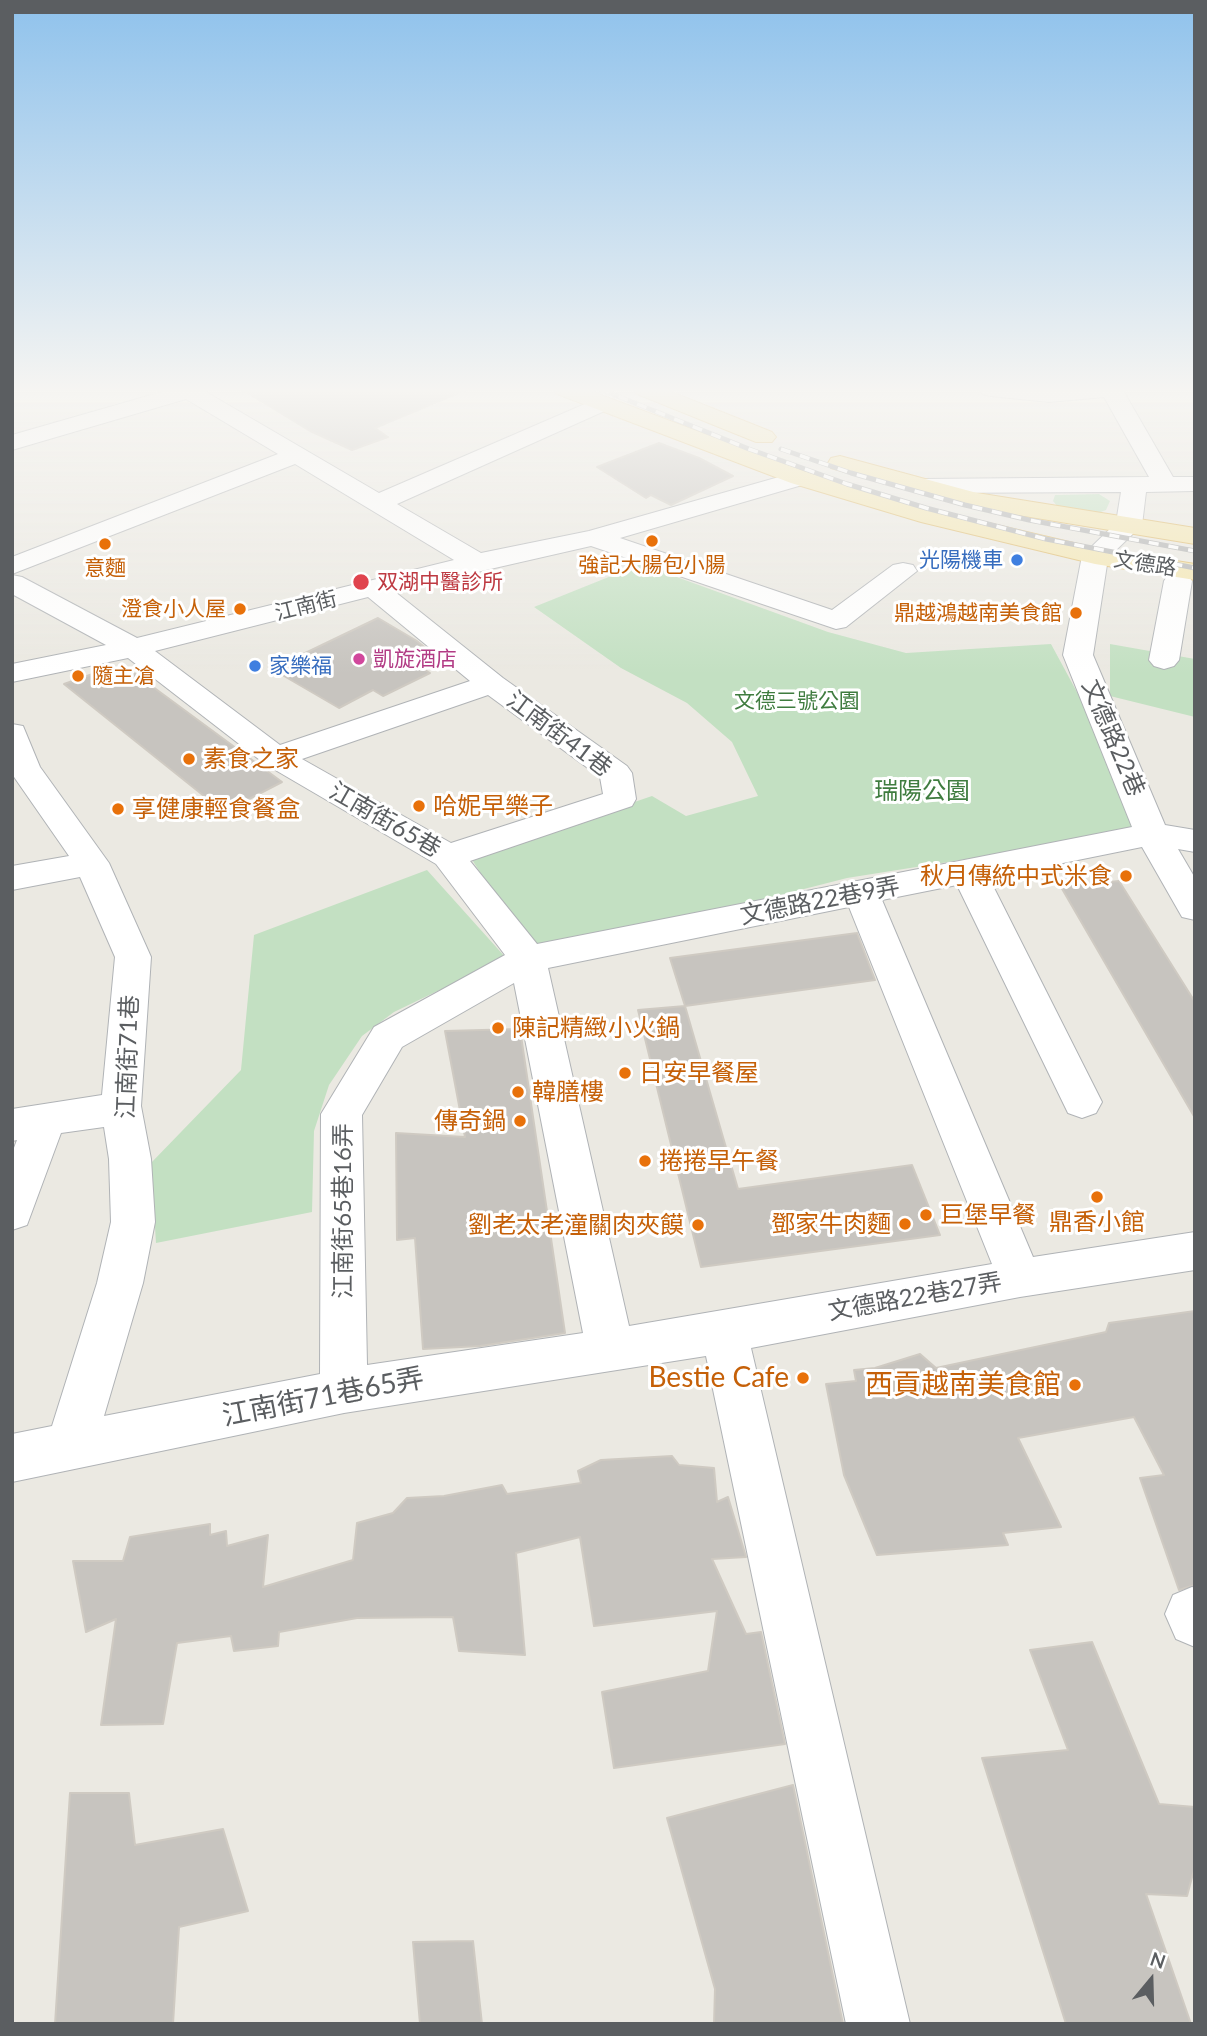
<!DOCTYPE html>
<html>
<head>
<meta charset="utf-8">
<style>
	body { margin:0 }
	#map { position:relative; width:1207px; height:2036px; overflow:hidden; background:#ebe9e2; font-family:Lato,sans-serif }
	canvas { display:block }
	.frame { position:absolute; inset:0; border:14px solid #5b5e61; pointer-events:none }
	.north { position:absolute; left:1116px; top:1945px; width:70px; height:70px; -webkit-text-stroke:5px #fff; paint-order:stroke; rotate:19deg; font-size:19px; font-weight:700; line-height:28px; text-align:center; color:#5b5e61 }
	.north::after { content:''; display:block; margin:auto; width:24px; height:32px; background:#5b5e61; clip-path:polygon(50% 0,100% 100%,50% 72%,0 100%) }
</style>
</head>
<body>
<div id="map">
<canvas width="1207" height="2036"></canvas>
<div class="frame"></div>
<div class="north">N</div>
</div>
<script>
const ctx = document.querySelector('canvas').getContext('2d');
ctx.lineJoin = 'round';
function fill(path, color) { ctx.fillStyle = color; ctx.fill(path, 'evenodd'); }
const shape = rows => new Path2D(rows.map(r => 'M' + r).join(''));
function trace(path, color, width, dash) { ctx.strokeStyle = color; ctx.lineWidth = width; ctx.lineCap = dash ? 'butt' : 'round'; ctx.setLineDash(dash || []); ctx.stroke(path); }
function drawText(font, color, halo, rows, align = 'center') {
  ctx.font = font + ' Lato,"Noto Sans TC",sans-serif'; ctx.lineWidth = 6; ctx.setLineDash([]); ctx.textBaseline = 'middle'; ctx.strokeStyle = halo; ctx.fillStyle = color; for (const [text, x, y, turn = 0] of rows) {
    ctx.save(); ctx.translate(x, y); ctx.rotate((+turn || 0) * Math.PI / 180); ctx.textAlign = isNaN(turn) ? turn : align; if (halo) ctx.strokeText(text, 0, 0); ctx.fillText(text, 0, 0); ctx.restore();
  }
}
fill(shape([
	[1099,494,1110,501,1106,510,1098,513,1058,507,1053,501,1055,495],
	[641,564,828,632,906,653,1051,644,1091,718,1137,832,847,878,534,958,471,858,652,796,686,816,758,796,732,742,687,703,621,668,534,607],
	[1110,644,1195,659,1195,717,1110,696],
	[427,870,506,958,394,1012,362,1036,329,1085,314,1131,312,1212,156,1243,151,1163,241,1070,254,935]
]), '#c3e0c2');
const building = shape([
	[241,389,468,389,375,428,388,437,352,450,310,431,241,389],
	[659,443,699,458,733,476,671,505,651,495,646,498,597,467,659,443],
	[378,618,417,641,435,656,417,665,430,673,383,696,373,690,339,708,272,669,378,618],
	[104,670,130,670,282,782,224,812,64,684,104,670],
	[1119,881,1195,1002,1195,1118,1061,887,1119,881],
	[857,933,875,980,685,1006,670,958,857,933],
	[685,1006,738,1189,912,1165,940,1235,701,1267,638,1010,685,1006],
	[520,1029,565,1333,480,1346,423,1349,415,1238,397,1240,396,1133,465,1137,445,1031,520,1029],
	[1195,1311,1195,1585,1179,1590,1140,1478,1164,1475,1134,1417,1018,1438,1061,1527,1003,1533,1008,1545,877,1555,844,1475,826,1384,856,1381,854,1370,875,1368,920,1354,936,1368,1106,1332,1109,1323,1195,1311],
	[672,1456,679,1465,714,1468,717,1502,728,1497,746,1557,712,1559,746,1634,761,1632,785,1744,614,1768,602,1692,708,1671,717,1611,594,1626,580,1537,516,1553,525,1655,459,1651,453,1617,357,1618,279,1632,278,1646,234,1651,231,1636,177,1643,163,1724,101,1725,116,1619,86,1632,73,1561,123,1561,130,1537,210,1524,210,1535,226,1531,227,1546,268,1535,263,1587,353,1560,357,1523,393,1513,407,1498,444,1496,502,1485,507,1494,581,1483,578,1471,601,1460,672,1456],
	[1092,1642,1159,1804,1195,1807,1195,1866,1187,1896,1146,1894,1191,2024,1066,2024,982,1758,1068,1750,1030,1650,1092,1642],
	[793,1785,843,2024,714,2024,715,1989,667,1818,793,1785],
	[70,1793,129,1793,135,1845,223,1829,248,1911,179,1927,173,2024,55,2024,70,1793],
	[473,1941,482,2024,420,2024,413,1942,473,1941]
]);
fill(building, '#c7c4bf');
trace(building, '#cfcac2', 2);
const minor = shape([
	[172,389,201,389,379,493,601,397,609,399,612,404,609,409,397,504,481,553,589,531,800,471,809,473,812,478,809,483,620,538,832,610,893,565,903,563,913,565,917,571,846,627,836,629,591,546,394,591,503,678,627,766,632,773,636,799,632,806,470,861,537,944,1132,827,1063,655,1082,556,1116,523,1121,492,922,493,913,491,910,486,913,481,922,479,1149,477,1104,397,1049,402,991,396,983,394,980,389,1126,389,1124,392,1173,477,1195,477,1195,491,1146,492,1142,525,1108,558,1093,655,1165,825,1195,830,1195,852,1178,849,1195,878,1195,920,1182,917,1142,847,989,878,1102,1102,1096,1113,1082,1118,1068,1113,957,885,882,900,1033,1257,1195,1232,1195,1270,1020,1297,751,1348,910,2024,846,2024,706,1356,344,1413,12,1482,12,1434,52,1426,97,1283,111,1222,109,1159,104,1127,61,1133,27,1225,12,1230,12,1153,17,1140,12,1141,12,1109,102,1095,115,957,80,877,12,890,12,866,69,856,12,774,12,724,23,726,40,767,109,863,151,957,141,1106,151,1159,155,1222,143,1283,104,1416,320,1374,321,1114,374,1027,505,955,436,864,265,764,128,658,12,682,12,664,106,645,12,594,12,575,22,577,137,638,454,560,295,464,12,574,12,557,278,454,186,399,12,450,12,435,172,389],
	[368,597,470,681,280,745,155,651,368,597],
	[488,695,600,777,603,794,451,843,302,759,488,695],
	[849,907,992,1264,629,1326,548,968,849,907],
	[514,983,583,1333,367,1365,362,1115,402,1047,514,983],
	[1178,573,1188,575,1192,581,1179,660,1174,666,1164,669,1154,666,1149,660,1164,581,1168,575,1178,573],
	[1192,1587,1195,1588,1195,1647,1176,1639,1165,1614,1173,1595,1192,1587]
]);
const major = shape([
	[554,389,585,389,809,473,937,511,1095,548,1195,564,1195,580,1095,564,921,522,791,483,557,394,554,389],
	[634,389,664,389,772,432,776,437,772,442,756,442,637,394,634,389],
	[840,456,977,493,1195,528,1195,544,975,508,831,468,828,463,831,458,840,456]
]);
trace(minor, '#b0b3b6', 2);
trace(major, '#deb968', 2);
fill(minor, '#fff');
fill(major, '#f4e6af');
const rail = shape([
	[600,389,749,449,847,484,926,508,1046,539,1195,568],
	[781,449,851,473,965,505,1029,520,1195,551]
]);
trace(rail, '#b0b1b1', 5);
trace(rail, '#fff', 3.5, [10]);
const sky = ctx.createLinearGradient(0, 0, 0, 674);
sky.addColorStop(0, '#8fc2ec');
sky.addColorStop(0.58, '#f6f5f2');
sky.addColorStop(1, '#f6f5f200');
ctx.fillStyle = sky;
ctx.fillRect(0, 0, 1207, 674);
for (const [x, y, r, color] of [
	[652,541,7,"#e8710a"],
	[105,544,7,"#e8710a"],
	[1017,560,7,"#3f7fe0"],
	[361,582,9,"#e0444e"],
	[240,609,7,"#e8710a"],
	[1076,613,7,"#e8710a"],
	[359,659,7,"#d1479c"],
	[255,666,7,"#3f7fe0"],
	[78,676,7,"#e8710a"],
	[189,759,7,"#e8710a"],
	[419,806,7,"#e8710a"],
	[118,809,7,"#e8710a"],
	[1126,876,7,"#e8710a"],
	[498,1028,7,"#e8710a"],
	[625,1073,7,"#e8710a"],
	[518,1092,7,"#e8710a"],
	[520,1121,7,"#e8710a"],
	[645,1161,7,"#e8710a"],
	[1097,1197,7,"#e8710a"],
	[926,1215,7,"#e8710a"],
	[905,1224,7,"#e8710a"],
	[698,1225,7,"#e8710a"],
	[803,1378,7,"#e8710a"],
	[1075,1385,7,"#e8710a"]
]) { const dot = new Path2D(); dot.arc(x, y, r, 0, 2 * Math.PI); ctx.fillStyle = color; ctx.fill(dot); trace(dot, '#fff', 2.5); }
drawText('21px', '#366cbe', '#fff', [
	["光陽機車",1003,560],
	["家樂福",269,666,"left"]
], 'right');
drawText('21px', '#5b5e61', '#fff', [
	["文德路",1145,564,9],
	["江南街",306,606,-14]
]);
drawText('21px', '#c56008', '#fff', [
	["強記大腸包小腸",652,565],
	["意麵",105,568],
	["澄食小人屋",226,609,"right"],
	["鼎越鴻越南美食館",1062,613,"right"],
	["隨主凔",92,676,"left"]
]);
drawText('21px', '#be3a42', '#fff', [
	["双湖中醫診所",377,582]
], 'left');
drawText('21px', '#b23c85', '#fff', [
	["凱旋酒店",373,659]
], 'left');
drawText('21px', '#3f7c3f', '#fff', [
	["文德三號公園",797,701]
]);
drawText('24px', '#5b5e61', '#fff', [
	["江南街41巷",559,734,37],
	["文德路22巷",1113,738,67],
	["江南街65巷",385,820,30],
	["文德路22巷9弄",820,901,-11],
	["江南街71巷",128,1057,-88],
	["江南街65巷16弄",343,1211,-90],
	["文德路22巷27弄",915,1297,-10]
]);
drawText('24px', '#c56008', '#fff', [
	["素食之家",203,759],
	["哈妮早樂子",433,806],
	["享健康輕食餐盒",132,809],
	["秋月傳統中式米食",1112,876,"right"],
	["陳記精緻小火鍋",512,1028],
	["日安早餐屋",639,1073],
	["韓膳樓",532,1092],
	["傳奇鍋",506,1121,"right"],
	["捲捲早午餐",659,1161],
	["巨堡早餐",940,1215],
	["鼎香小館",1097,1222,"center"],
	["鄧家牛肉麵",891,1224,"right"],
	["劉老太老潼關肉夾饃",684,1225,"right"]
], 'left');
drawText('24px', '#3f7c3f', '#fff', [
	["瑞陽公園",922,791]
]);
drawText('28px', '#c56008', '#fff', [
	["Bestie Cafe",789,1378],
	["西貢越南美食館",1061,1385]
], 'right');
drawText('28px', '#5b5e61', '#fff', [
	["江南街71巷65弄",323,1397,-11]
]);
</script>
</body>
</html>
